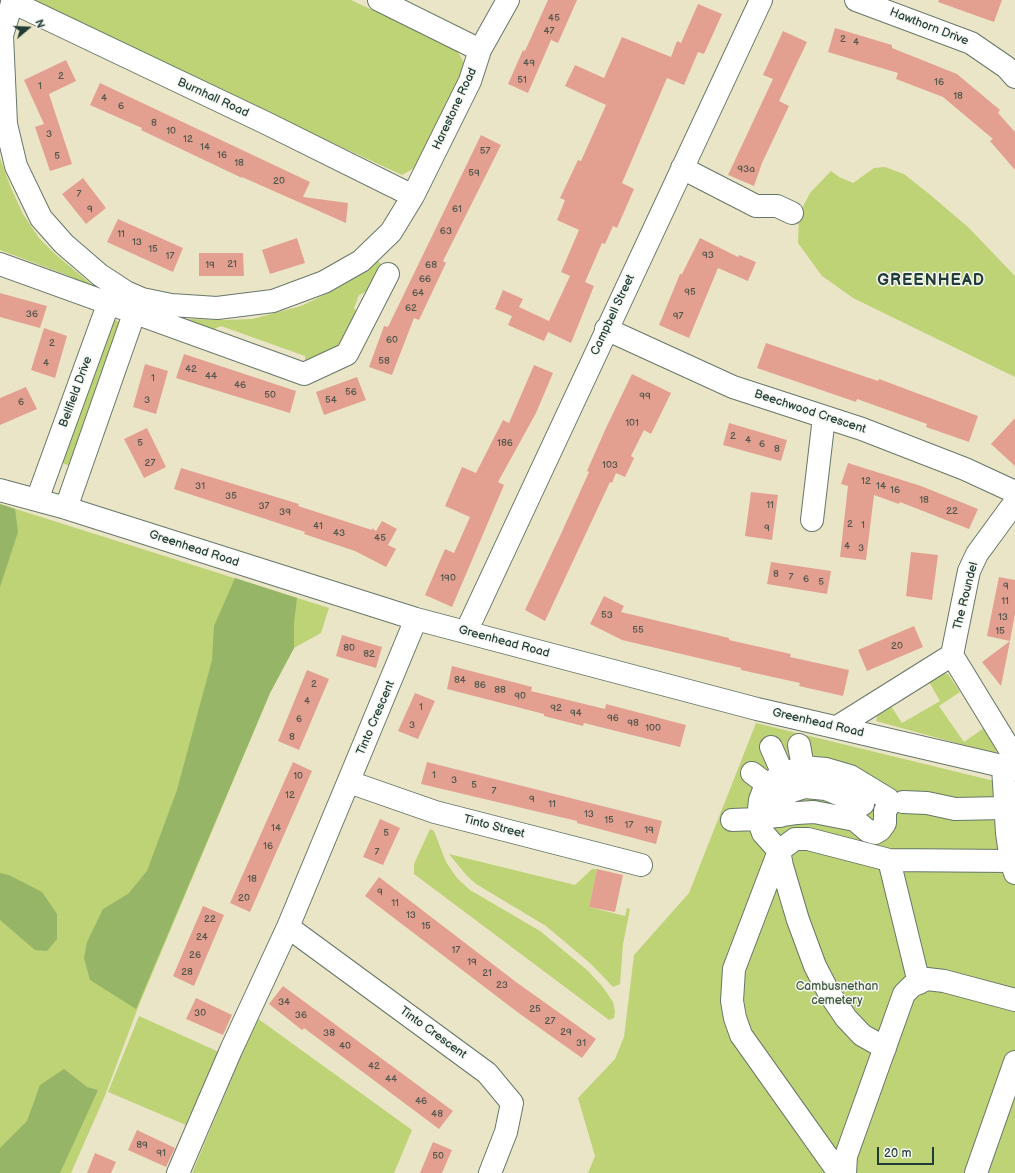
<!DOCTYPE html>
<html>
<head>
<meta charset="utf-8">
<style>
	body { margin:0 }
	#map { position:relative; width:1015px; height:1173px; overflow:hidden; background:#ebe5c8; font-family:"Balsamiq Sans",sans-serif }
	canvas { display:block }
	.north { position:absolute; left:8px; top:8px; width:40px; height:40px; -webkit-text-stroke:3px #f6f6f2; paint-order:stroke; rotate:71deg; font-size:11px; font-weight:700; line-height:16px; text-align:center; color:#1f3d34 }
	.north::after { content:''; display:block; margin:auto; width:14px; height:18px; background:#1f3d34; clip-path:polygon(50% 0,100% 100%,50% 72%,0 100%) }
	.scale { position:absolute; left:877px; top:1147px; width:57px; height:18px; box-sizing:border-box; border:2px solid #1f3d34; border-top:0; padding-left:5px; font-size:12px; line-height:14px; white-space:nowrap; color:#1f3d34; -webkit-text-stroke:3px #f6f6f2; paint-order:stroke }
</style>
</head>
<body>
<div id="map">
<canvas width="1015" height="1173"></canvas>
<div class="north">N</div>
<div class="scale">20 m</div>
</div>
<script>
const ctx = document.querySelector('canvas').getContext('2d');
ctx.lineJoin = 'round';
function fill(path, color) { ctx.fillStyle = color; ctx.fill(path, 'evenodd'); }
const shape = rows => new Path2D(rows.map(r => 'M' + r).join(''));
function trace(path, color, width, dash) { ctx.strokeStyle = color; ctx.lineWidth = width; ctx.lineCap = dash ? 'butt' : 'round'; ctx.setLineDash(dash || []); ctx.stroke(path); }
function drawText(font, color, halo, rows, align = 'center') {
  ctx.font = font + ' "Balsamiq Sans",sans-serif'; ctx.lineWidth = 3; ctx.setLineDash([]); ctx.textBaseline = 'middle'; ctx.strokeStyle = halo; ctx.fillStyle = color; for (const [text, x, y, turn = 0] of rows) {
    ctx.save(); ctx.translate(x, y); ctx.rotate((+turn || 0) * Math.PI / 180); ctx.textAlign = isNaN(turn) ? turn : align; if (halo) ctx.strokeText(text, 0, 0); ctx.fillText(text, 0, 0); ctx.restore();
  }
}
fill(shape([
	[35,0,351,0,456,49,466,66,414,168,402,175,37,6],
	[0,158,11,188,23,214,39,238,55,254,91,284,92,290,71,282,72,277,0,250],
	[885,167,904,174,928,193,968,227,1015,276,1015,377,853,298,822,276,798,243,799,214,810,193,831,171,839,177,853,183,874,168],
	[378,261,384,267,367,291,359,295,354,308,360,315,343,351,316,362,305,361,305,356,221,326,212,330,188,323,187,319,226,320,252,319,301,306,328,293],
	[112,319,121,322,71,466,62,463],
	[0,504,329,608,321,633,294,648,270,693,139,1005,104,1098,71,1173,0,1173],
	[939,674,948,674,960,692,939,706,964,742,984,728,997,747,996,754,876,721,879,709,889,703,902,723,940,701,928,680],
	[756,723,1015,786,1015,1173,588,1173,595,1156,578,1098,615,1059,624,1037,634,955,689,893],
	[430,829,434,831,446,862,457,878,470,890,540,931,587,970,602,986,613,1002,615,1011,614,1018,609,1020,414,874,414,864],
	[449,854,575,885,592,869,597,869,589,907,625,916,627,908,630,909,623,944,620,984,613,987,591,964,546,926,476,884,467,876],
	[139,1016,219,1052,186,1125,108,1092],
	[257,1018,412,1130,394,1173,192,1173]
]), '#bdd376');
fill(shape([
	[0,504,15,509,18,532,0,587],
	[235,578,297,598,294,623,294,648,270,693,136,1009,90,980,84,958,87,942,103,909,128,894,147,871,177,790,212,660,214,626],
	[0,873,9,875,42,892,57,914,57,939,47,951,35,950,0,920],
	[64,1069,87,1087,98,1090,60,1173,0,1173,0,1148,27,1121,40,1085]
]), '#96b567');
fill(shape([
	[548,0,577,0,558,43,551,40,528,93,508,84,523,50,525,51],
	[939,0,1002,0,994,22,938,2],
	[698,4,722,14,704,54,698,52,684,85,667,78,622,183,634,189,617,228,613,226,605,244,602,243,585,282,594,286,571,343,548,332,544,341,508,325,512,316,495,309,503,290,523,299,519,307,549,321,570,276,561,272,579,230,557,220,565,200,560,198,578,160,581,161,606,105,565,86,575,65,604,78,622,37,671,57,677,41,681,43],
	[835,28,892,45,892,48,957,74,1000,110,998,113,1015,132,1015,170,990,141,993,139,943,97,896,79,898,73,828,52],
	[783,31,807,42,779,101,789,106,762,163,754,186,728,175,773,79,763,75],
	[66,60,76,81,49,94,72,164,50,171,35,127,44,124,24,80],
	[100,83,310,182,303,197,348,203,346,223,242,177,242,178,141,130,142,128,90,105],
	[481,135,501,145,443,261,446,263,419,320,414,318,392,375,369,367,384,326,388,327],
	[83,178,106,208,86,224,62,194],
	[118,219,183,248,173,272,107,242],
	[297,238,305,263,270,274,262,250],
	[700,238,738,257,739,255,756,262,748,281,718,268,689,338,659,325,680,274,682,274],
	[199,253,243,253,244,276,199,276],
	[0,293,47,306,40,328,0,317],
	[44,328,67,336,55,378,31,370],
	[766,343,878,381,879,379,978,416,969,442,926,427,927,424,857,399,856,402,757,368],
	[184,354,296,391,290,413,176,378],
	[145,364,168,371,156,414,133,407],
	[534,365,553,373,536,413,498,482,504,485,452,607,425,595,445,549,454,553,470,517,445,506,462,467,476,473,503,420,509,423],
	[632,374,671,393,651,434,644,430,631,456,634,458,625,477,616,473,612,483,610,482,545,621,525,610,560,536,589,472,587,471,606,428],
	[357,377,366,400,324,415,316,392],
	[26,387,37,409,0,425,0,398],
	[1015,418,1015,466,991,444],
	[729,423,787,440,781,461,723,445],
	[147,428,166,467,144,478,124,439],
	[848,463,921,486,978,509,969,529,900,502,899,504,874,495,866,560,840,557,848,486,841,484],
	[181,468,299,504,298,506,372,530,372,528,376,531,382,521,397,529,388,545,396,549,386,567,355,551,304,534,305,532,174,489],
	[751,492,778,495,772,540,745,536],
	[911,552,938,555,932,600,906,596],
	[771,562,831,571,827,594,767,584],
	[999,577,1015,580,1015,613,1010,641,987,636],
	[604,596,624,606,621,612,729,638,729,640,791,654,790,657,849,670,843,696,799,686,800,683,741,670,741,668,622,640,590,624],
	[914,626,923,647,867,671,858,650],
	[342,635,382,647,376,668,336,656],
	[1010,641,1001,686,982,662],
	[452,666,532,687,531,691,605,709,606,704,686,725,680,747,584,723,583,726,544,716,544,714,447,689],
	[307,670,329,679,299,750,278,741],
	[415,693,435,701,418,739,398,731],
	[293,762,312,771,250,912,230,903],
	[427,762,662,821,656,844,577,823,577,821,421,784],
	[380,819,400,828,383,865,363,857],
	[597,869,623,875,615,912,589,907],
	[379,877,516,982,596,1039,582,1058,520,1014,365,896],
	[203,906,224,915,194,986,173,976],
	[283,986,453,1111,439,1129,304,1028,302,1030,269,1004],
	[196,998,232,1015,223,1035,186,1019],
	[137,1130,175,1148,166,1167,128,1150],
	[433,1142,452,1150,442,1173,420,1173],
	[95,1153,116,1162,111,1173,87,1173]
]), '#e3a091');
const minor = shape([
	[13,0,2,35,6,124,16,166,41,218,64,244,100,275,126,292,142,299,171,305,217,308,273,301,324,282,361,261,391,232,413,196,470,81,480,50,508,0],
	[379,0,480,50],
	[856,0,971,43,1006,67,1015,77],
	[12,2,266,123,413,196],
	[682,168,756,206,777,206,792,213],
	[0,264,304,374,347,354,388,274],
	[606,329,733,387,862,429,965,469,1015,492],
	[0,490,66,508,416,619,757,709,1015,769],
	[37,500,109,302,112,288],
	[66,508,134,314,140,301],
	[812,520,824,417],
	[466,632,761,0],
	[952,655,969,571,977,554,1015,502],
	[837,727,952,655,1015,758],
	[799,745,803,767],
	[771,747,783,774],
	[1003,767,1007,833,1011,861,1015,873],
	[752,773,768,785],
	[349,782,435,812,641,865],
	[903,802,927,803,955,809,1005,808],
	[780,816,780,806,787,794,792,791,805,787,826,789,863,804],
	[732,820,758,819,797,813,814,812,855,820,868,831,875,833,880,830,885,823,885,811,889,805],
	[889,860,919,983],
	[288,927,487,1073,512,1103,506,1132,490,1173],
	[885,1048,862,1035,846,1018,829,993,815,966,798,920,782,866,779,851,763,833,758,819,760,800,763,792,771,782,783,774,803,767,826,769,850,776,888,799],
	[178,1173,231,1050,288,927,416,619],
	[839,1173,741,1035,735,1018,732,1001,734,969,779,851,795,839,808,839,889,860,1011,861,1015,859],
	[845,1173,846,1156,904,994,912,986,927,979,944,981,1015,1000],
	[976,1173,1015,1062]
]);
trace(minor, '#667868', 24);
trace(minor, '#fff', 22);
drawText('10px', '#50564b', null, [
	["45",554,18],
	["47",549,31],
	["2",843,39],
	["4",856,42],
	["49",529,63],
	["2",61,76],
	["51",522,80],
	["16",939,82],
	["1",40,86],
	["18",958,96],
	["4",104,98],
	["6",121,106],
	["8",154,123],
	["10",171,131],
	["3",49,134],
	["12",188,139],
	["14",205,147],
	["57",485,151],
	["16",222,155],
	["5",57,156],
	["18",239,163],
	["93a",746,169],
	["59",474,173],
	["20",279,181],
	["7",79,194],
	["9",90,209],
	["61",457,209],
	["63",446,231],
	["11",121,234],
	["13",137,242],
	["15",153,249],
	["93",708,255],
	["17",170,256],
	["21",232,264],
	["19",210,265],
	["68",431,265],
	["66",425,279],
	["95",690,292],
	["64",418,293],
	["62",411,308],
	["36",32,314],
	["97",678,316],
	["60",392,340],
	["2",52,343],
	["58",384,361],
	["4",46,363],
	["42",191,369],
	["44",211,376],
	["1",153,378],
	["46",240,385],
	["56",351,392],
	["50",270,395],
	["99",645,396],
	["3",147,400],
	["54",331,400],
	["6",21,402],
	["101",632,423],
	["2",733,436],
	["4",748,440],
	["5",140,443],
	["186",505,443],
	["6",762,444],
	["8",777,449],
	["27",150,463],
	["103",610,465],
	["12",866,481],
	["31",200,486],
	["14",881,486],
	["16",895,490],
	["35",231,496],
	["18",924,500],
	["11",770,505],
	["37",264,506],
	["22",952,511],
	["39",285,512],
	["2",850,524],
	["1",863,525],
	["41",318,526],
	["9",767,528],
	["43",339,533],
	["45",380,538],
	["4",847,546],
	["3",861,548],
	["8",776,574],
	["7",791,577],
	["190",448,578],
	["6",806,579],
	["5",821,582],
	["9",1006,586],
	["11",1005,601],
	["53",607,615],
	["13",1003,617],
	["55",638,630],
	["15",1000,631],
	["20",897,646],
	["80",349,648],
	["82",369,654],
	["84",460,680],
	["2",314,684],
	["86",480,685],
	["88",500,690],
	["90",520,696],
	["4",307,701],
	["1",421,707],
	["92",556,708],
	["94",576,713],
	["96",613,718],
	["6",299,719],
	["98",633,723],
	["3",412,725],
	["100",653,728],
	["8",292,737],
	["1",434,775],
	["10",298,776],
	["3",454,780],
	["5",474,785],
	["7",494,791],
	["12",290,795],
	["9",532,799],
	["11",552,804],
	["13",589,814],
	["15",609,820],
	["17",629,825],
	["14",276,828],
	["19",649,830],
	["5",386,833],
	["16",268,846],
	["7",377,852],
	["18",252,879],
	["9",380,892],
	["20",244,898],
	["11",395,903],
	["13",411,915],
	["22",210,919],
	["15",426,926],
	["24",202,937],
	["17",456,950],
	["26",195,955],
	["19",472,962],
	["28",187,972],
	["21",487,973],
	["23",502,985],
	["34",284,1002],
	["25",535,1009],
	["30",200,1013],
	["36",301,1015],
	["27",550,1021],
	["29",566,1032],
	["38",329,1033],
	["31",581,1043],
	["40",345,1046],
	["42",374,1066],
	["44",391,1079],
	["46",421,1101],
	["48",437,1114],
	["89",142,1145],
	["91",161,1153],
	["50",438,1156]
]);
drawText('12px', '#1f3d34', '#f6f6f2', [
	["Hawthorn Drive",929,27,21],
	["Burnhall Road",213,98,25],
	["Harestone Road",455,109,-65],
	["Campbell Street",613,315,-65],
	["Bellfield Drive",76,392,-70],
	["Beechwood Crescent",810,412,18],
	["Greenhead Road",194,549,18],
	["The Roundel",966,596,-76],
	["Greenhead Road",504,642,15],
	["Tinto Crescent",376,718,-67],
	["Greenhead Road",818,723,13],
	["Tinto Street",494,827,14],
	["Tinto Crescent",433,1033,36]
]);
drawText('12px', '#3f5b41', '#f6f6f2', [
	["Cambusnethan",837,987],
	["cemetery",837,1001]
]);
ctx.letterSpacing = '1px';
drawText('bold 16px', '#1f3d34', '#f6f6f2', [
	["GREENHEAD",931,281]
]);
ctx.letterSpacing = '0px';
</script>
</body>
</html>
